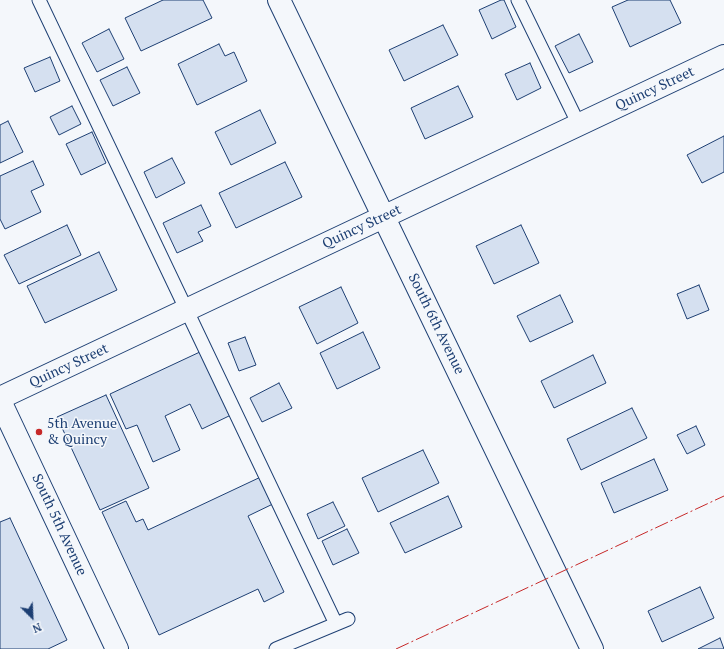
<!DOCTYPE html>
<html>
<head>
<meta charset="utf-8">
<style>
	body { margin:0 }
	#map { position:relative; width:724px; height:649px; overflow:hidden; background:#f4f7fb; font-family:"PT Serif",serif }
	canvas { display:block }
	.north { position:absolute; left:12px; top:597px; width:40px; height:40px; -webkit-text-stroke:3px #f4f7fb; paint-order:stroke; rotate:156deg; font-size:11px; font-weight:700; line-height:16px; text-align:center; color:#1d3f73 }
	.north::after { content:''; display:block; margin:auto; width:14px; height:18px; background:#1d3f73; clip-path:polygon(50% 0,100% 100%,50% 72%,0 100%) }
</style>
</head>
<body>
<div id="map">
<canvas width="724" height="649"></canvas>
<div class="north">N</div>
</div>
<script>
const ctx = document.querySelector('canvas').getContext('2d');
ctx.lineJoin = 'round';
function fill(path, color) { ctx.fillStyle = color; ctx.fill(path, 'evenodd'); }
const shape = rows => new Path2D(rows.map(r => 'M' + r).join(''));
function trace(path, color, width, dash) { ctx.strokeStyle = color; ctx.lineWidth = width; ctx.lineCap = dash ? 'butt' : 'round'; ctx.setLineDash(dash || []); ctx.stroke(path); }
function drawText(font, color, halo, rows, align = 'center') {
  ctx.font = font + ' "PT Serif",serif'; ctx.lineWidth = 3; ctx.setLineDash([]); ctx.textBaseline = 'middle'; ctx.strokeStyle = halo; ctx.fillStyle = color; for (const [text, x, y, turn = 0] of rows) {
    ctx.save(); ctx.translate(x, y); ctx.rotate((+turn || 0) * Math.PI / 180); ctx.textAlign = isNaN(turn) ? turn : align; if (halo) ctx.strokeText(text, 0, 0); ctx.fillText(text, 0, 0); ctx.restore();
  }
}
const building = shape([
	[163,0,203,0,212,18,141,51,125,18,163,0],
	[501,0,504,0,516,27,492,39,479,10,501,0],
	[628,0,670,0,681,23,630,47,612,7,628,0],
	[443,25,458,55,404,81,389,50,443,25],
	[109,29,124,59,97,72,82,43,109,29],
	[579,34,593,62,569,73,555,46,579,34],
	[219,44,225,56,234,52,247,81,197,105,178,64,219,44],
	[50,57,60,81,35,92,24,68,50,57],
	[530,63,541,88,517,100,505,74,530,63],
	[127,67,140,93,113,106,100,80,127,67],
	[458,86,473,117,425,139,411,108,458,86],
	[72,106,81,124,59,135,50,117,72,106],
	[260,110,276,143,231,165,215,132,260,110],
	[8,121,23,152,0,163,0,125,8,121],
	[92,132,106,163,81,175,66,144,92,132],
	[724,136,724,172,702,183,687,155,724,136],
	[172,158,185,183,156,198,144,172,172,158],
	[33,161,44,185,31,191,41,212,5,229,0,219,0,176,33,161],
	[285,162,302,197,236,228,219,193,285,162],
	[201,205,211,226,198,232,203,241,177,253,163,223,201,205],
	[67,225,81,255,19,284,4,255,67,225],
	[521,225,539,263,494,284,476,246,521,225],
	[99,252,117,290,45,323,27,286,99,252],
	[699,285,709,310,687,319,677,294,699,285],
	[341,287,358,323,317,344,299,307,341,287],
	[560,295,573,322,530,342,517,316,560,295],
	[363,332,380,368,337,389,320,353,363,332],
	[245,337,256,365,239,371,228,343,245,337],
	[202,351,231,415,202,429,190,404,165,416,180,450,153,462,137,425,126,429,110,394,202,351],
	[593,355,606,383,554,408,541,381,593,355],
	[279,383,292,408,262,422,250,398,279,383],
	[106,395,149,488,100,510,57,417,106,395],
	[632,408,647,438,581,470,567,439,632,408],
	[696,426,705,445,687,454,677,435,696,426],
	[423,450,439,483,378,512,362,478,423,450],
	[654,459,668,490,614,513,601,483,654,459],
	[265,475,277,502,248,516,284,592,264,602,258,589,159,635,102,512,126,501,136,522,143,519,148,530,265,475],
	[448,496,462,527,405,553,390,523,448,496],
	[333,502,345,526,318,539,307,514,333,502],
	[10,518,67,640,48,649,0,649,0,522,10,518],
	[347,529,359,553,333,565,322,541,347,529],
	[700,587,714,618,662,642,648,611,700,587],
	[720,638,724,649,698,649,720,638]
]);
fill(building, '#d5e0f0');
trace(building, '#1d3f73', 1);
const service = shape([
	[39,0,336,624],
	[518,0,579,125],
	[276,649,348,619]
]);
const minor = shape([
	[279,0,592,649],
	[0,398,724,56]
]);
const tertiary = shape([
	[0,401,117,649]
]);
trace(service, '#1d3f73', 15);
trace(minor, '#1d3f73', 24);
trace(tertiary, '#1d3f73', 24);
trace(service, '#f4f7fb', 13);
trace(minor, '#f4f7fb', 22);
trace(tertiary, '#f4f7fb', 22);
trace(shape([
	[396,649,724,496]
]), '#c62828', 1, [14, 3, 2, 3]);
for (const [x, y, r, color] of [
	[39,432,4,"#c62828"]
]) { const dot = new Path2D(); dot.arc(x, y, r, 0, 2 * Math.PI); ctx.fillStyle = color; ctx.fill(dot); trace(dot, '#f4f7fb', 1.5); }
drawText('14px', '#1d3f73', '#f4f7fb', [
	["Quincy Street",655,89,-25],
	["Quincy Street",362,227,-25],
	["South 6th Avenue",436,324,64],
	["Quincy Street",69,366,-25],
	["South 5th Avenue",59,525,65]
]);
drawText('14px', '#1d3f73', '#f4f7fb', [
	["5th Avenue",47,424],
	["& Quincy",47,440]
], 'left');
</script>
</body>
</html>
